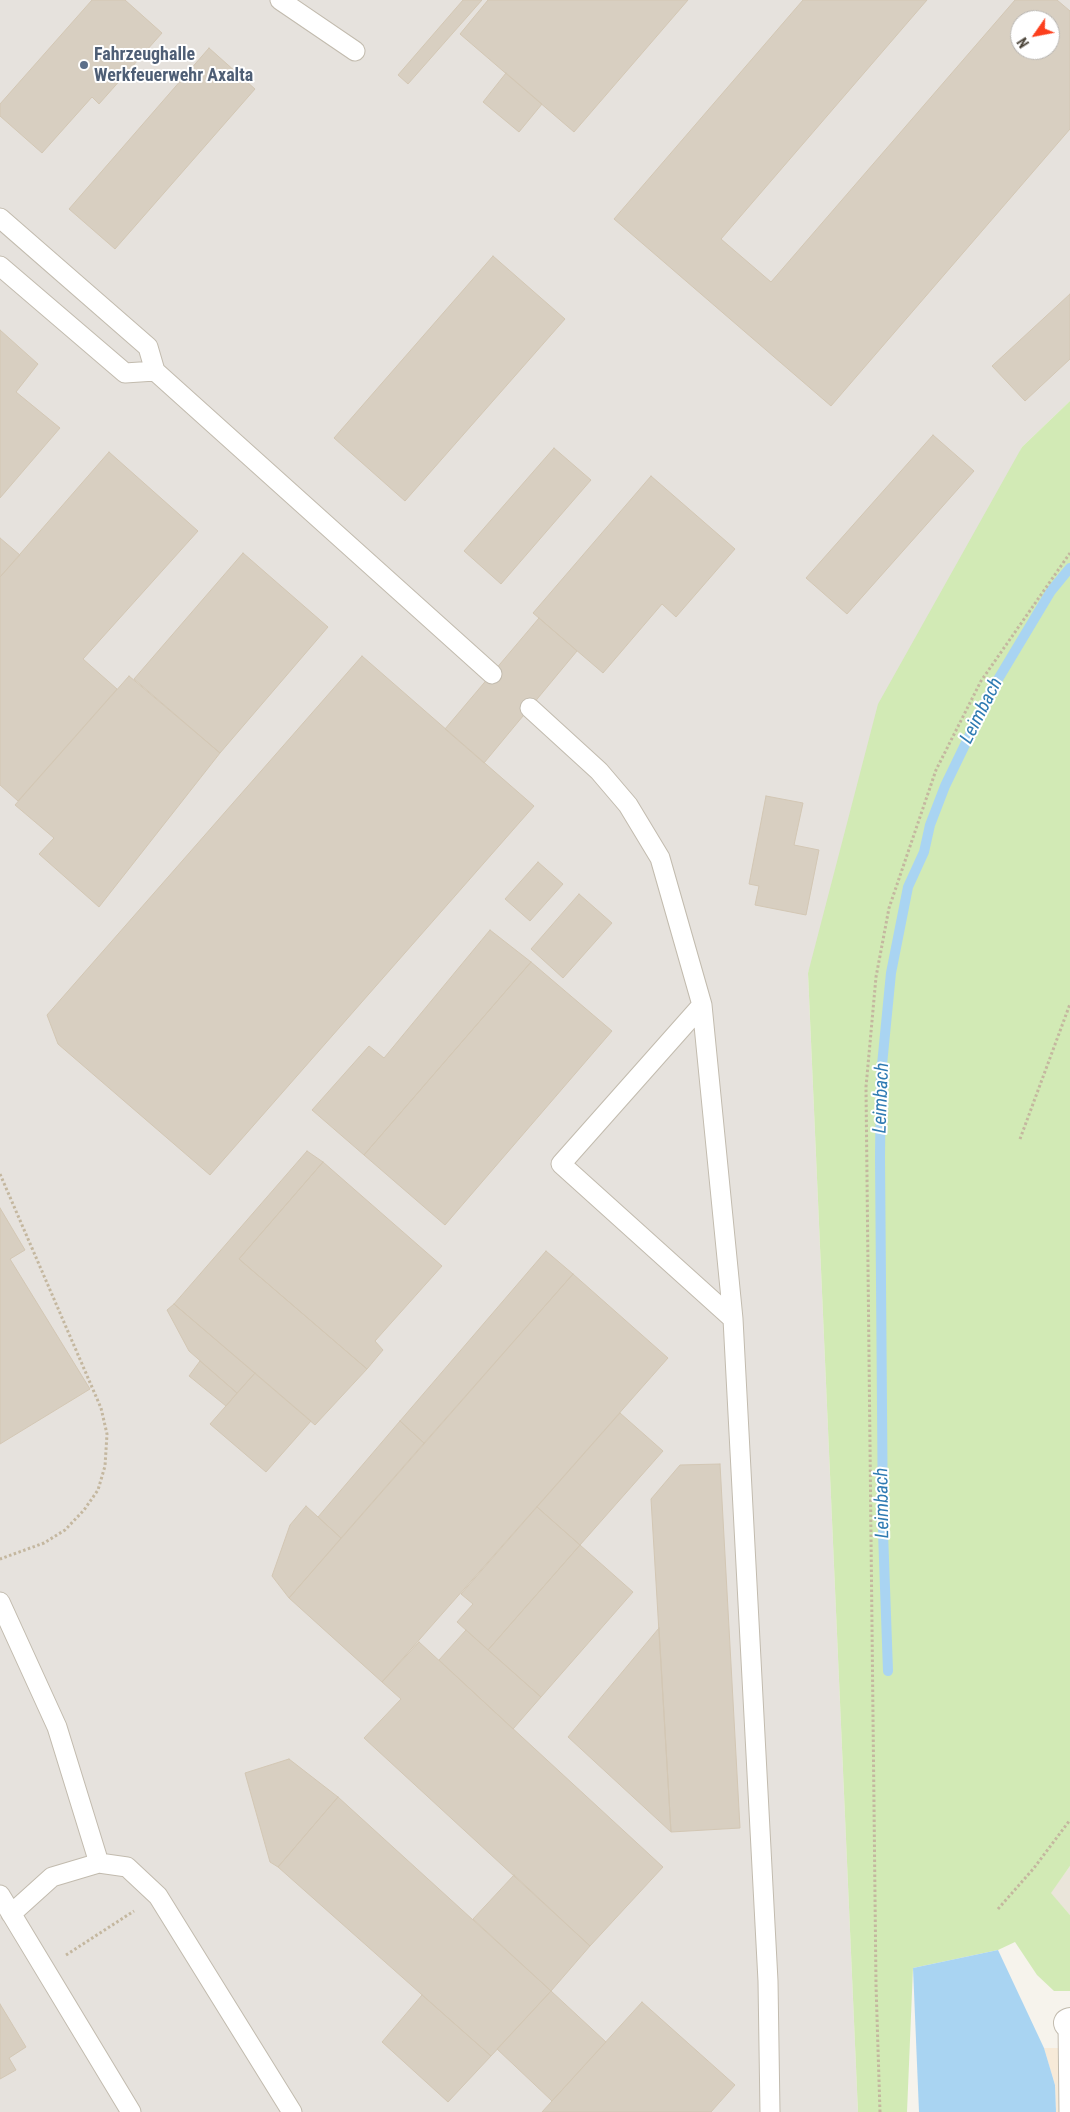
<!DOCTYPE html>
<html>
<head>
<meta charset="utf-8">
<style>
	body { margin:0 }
	#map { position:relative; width:1070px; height:2112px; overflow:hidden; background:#f6f3ec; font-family:"Roboto Condensed",sans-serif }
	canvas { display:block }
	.north { position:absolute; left:1010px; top:10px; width:50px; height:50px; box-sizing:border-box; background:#fff; border:1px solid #b7b4b0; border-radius:50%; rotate:237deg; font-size:14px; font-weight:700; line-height:20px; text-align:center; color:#4b4439 }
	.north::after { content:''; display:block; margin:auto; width:18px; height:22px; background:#fc3f1d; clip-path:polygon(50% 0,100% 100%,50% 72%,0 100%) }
</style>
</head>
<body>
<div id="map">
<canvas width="1070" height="2112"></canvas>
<div class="north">N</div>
</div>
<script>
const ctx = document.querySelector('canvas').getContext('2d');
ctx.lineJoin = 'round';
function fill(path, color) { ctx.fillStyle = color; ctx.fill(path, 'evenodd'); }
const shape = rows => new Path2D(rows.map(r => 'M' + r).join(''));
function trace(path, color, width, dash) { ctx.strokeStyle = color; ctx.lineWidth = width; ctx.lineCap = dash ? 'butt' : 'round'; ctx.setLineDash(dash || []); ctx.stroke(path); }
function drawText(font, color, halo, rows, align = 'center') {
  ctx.font = font + ' "Roboto Condensed",sans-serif'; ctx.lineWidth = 4; ctx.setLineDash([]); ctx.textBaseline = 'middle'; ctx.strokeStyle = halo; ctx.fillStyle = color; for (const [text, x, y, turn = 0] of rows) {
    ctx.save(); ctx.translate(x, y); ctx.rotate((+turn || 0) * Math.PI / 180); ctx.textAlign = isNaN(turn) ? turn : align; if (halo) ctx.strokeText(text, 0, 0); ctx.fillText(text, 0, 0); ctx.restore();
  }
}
fill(shape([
	[1070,1866,1070,1915,1050,1893]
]), '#eae5da');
fill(shape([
	[1044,2048,1070,2048,1070,2112,1056,2112,1055,2085]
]), '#f7ead8');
fill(shape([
	[0,0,1070,0,1070,401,1022,447,808,973,858,2112,0,2112],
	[1020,20,1050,20,1050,50,1020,50]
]), '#e6e2dd');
fill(shape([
	[1070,401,1070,1866,1051,1893,1070,1915,1070,1991,1054,1991,1037,1975,1015,1942,998,1950,913,1968,907,2112,858,2112,808,973,878,704,1022,447]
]), '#d2eab5');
fill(shape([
	[998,1950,1044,2048,1055,2085,1056,2112,919,2112,913,1968]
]), '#a9d4f2');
trace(shape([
	[888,1671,883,1532,880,1157,881,1075,891,973,908,887,924,852,930,825,945,786,991,691,1051,591,1070,568]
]), '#a9d4f2', 10);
const building = shape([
	[92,0,125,0,162,33,99,104,92,97,42,153,0,116,0,104,92,0],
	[463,0,482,0,408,84,398,75,463,0],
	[488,0,688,0,574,132,460,34,488,0],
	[803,0,927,0,721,239,771,282,1015,0,1057,0,1070,11,1070,129,831,406,614,219,803,0],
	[1020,20,1050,20,1050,50,1020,50,1020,20],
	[209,48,255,89,115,249,69,209,209,48],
	[506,73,542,104,519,132,483,102,506,73],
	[493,256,565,319,405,501,334,438,493,256],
	[1070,294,1070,359,1025,401,992,366,1070,294],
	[0,330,38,364,16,392,60,428,0,498,0,330],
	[933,435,974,471,847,614,806,578,933,435],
	[554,448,591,480,501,584,464,551,554,448],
	[109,452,198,531,83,659,117,689,18,801,0,785,0,577,109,452],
	[651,476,735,549,676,617,662,604,603,673,533,613,651,476],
	[0,538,20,555,0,577,0,538],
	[243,553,328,627,220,753,134,679,243,553],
	[539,618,577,651,484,763,445,729,539,618],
	[362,656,534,806,210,1175,58,1044,47,1015,362,656],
	[129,676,220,753,99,907,39,854,54,838,15,805,129,676],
	[766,796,803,803,794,845,819,850,806,915,755,905,759,886,749,884,766,796],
	[538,862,563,884,530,921,505,899,538,862],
	[579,894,612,923,563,978,531,949,579,894],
	[490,930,531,962,364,1155,312,1110,369,1046,384,1058,490,930],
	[531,962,612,1031,445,1225,364,1155,531,962],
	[307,1151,323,1162,239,1259,367,1369,315,1425,174,1304,307,1151],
	[323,1162,442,1266,375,1341,383,1350,367,1369,239,1259,323,1162],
	[0,1208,25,1250,10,1259,90,1389,0,1444,0,1208],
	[546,1251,573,1274,424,1443,400,1421,546,1251],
	[573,1274,668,1358,382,1682,289,1598,573,1274],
	[174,1304,255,1373,237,1393,189,1351,167,1310,174,1304],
	[200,1361,237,1393,226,1406,189,1376,200,1361],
	[255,1373,311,1421,266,1472,210,1424,255,1373],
	[620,1413,663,1451,580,1545,537,1507,620,1413],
	[400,1421,424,1443,341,1538,318,1517,400,1421],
	[720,1464,740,1828,671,1832,651,1499,680,1465,720,1464],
	[306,1506,341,1538,289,1598,272,1576,290,1525,306,1506],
	[537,1507,580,1545,488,1650,457,1622,473,1604,461,1594,537,1507],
	[580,1545,633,1592,541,1697,488,1650,580,1545],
	[659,1628,671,1832,568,1737,659,1628],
	[466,1630,541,1697,513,1729,439,1660,466,1630],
	[419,1642,663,1867,590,1946,364,1738,401,1699,382,1682,419,1642],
	[289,1759,338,1797,278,1867,270,1862,245,1773,289,1759],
	[338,1797,551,1991,491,2056,278,1867,338,1797],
	[514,1875,590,1946,551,1991,473,1919,514,1875],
	[551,1991,606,2042,552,2101,497,2049,551,1991],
	[422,1995,491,2056,448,2102,382,2042,422,1995],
	[642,2002,735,2085,711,2112,542,2112,642,2002],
	[0,2004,26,2047,9,2058,16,2070,0,2079,0,2004]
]);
fill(building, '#d8cfc1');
trace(building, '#d3c7b4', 1);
const service = shape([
	[280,0,355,51],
	[0,218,148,347,155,371,492,674],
	[0,266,125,373,155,371],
	[530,708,599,771,628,805,660,858,702,1005,733,1319,561,1164,702,1005],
	[733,1319,768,1981,770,2112],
	[0,1602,57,1727,99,1863],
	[0,1895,131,2112],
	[11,1914,52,1877,99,1863,127,1867,158,1896,292,2112],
	[1068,2023,1069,2112]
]);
const minor = shape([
	[1068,2023,1070,2022]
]);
trace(service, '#c2bbae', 21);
trace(minor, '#c2bbae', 30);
trace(shape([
	[1020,1139,1070,1004],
	[0,1174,101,1408,107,1434,105,1466,98,1490,84,1510,65,1530,44,1543,0,1559],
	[998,1909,1034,1868,1070,1820],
	[66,1955,134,1911],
	[880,2112,876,1985,866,1087,876,977,889,908,936,770,981,681,1070,553]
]), '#c4b79f', 3, [2.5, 2.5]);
trace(service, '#fff', 19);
trace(minor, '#fff', 28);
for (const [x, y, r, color] of [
	[84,65,5,"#5c6f8a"]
]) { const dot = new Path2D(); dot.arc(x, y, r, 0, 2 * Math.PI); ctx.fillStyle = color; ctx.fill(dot); trace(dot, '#fff', 2); }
drawText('bold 18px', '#4e5e75', '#fff', [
	["Fahrzeughalle",94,55],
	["Werkfeuerwehr Axalta",94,76]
], 'left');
drawText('italic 19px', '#2e7ab2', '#fff', [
	["Leimbach",982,711,-63],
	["Leimbach",882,1098,-88],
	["Leimbach",883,1503,-91]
]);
</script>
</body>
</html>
